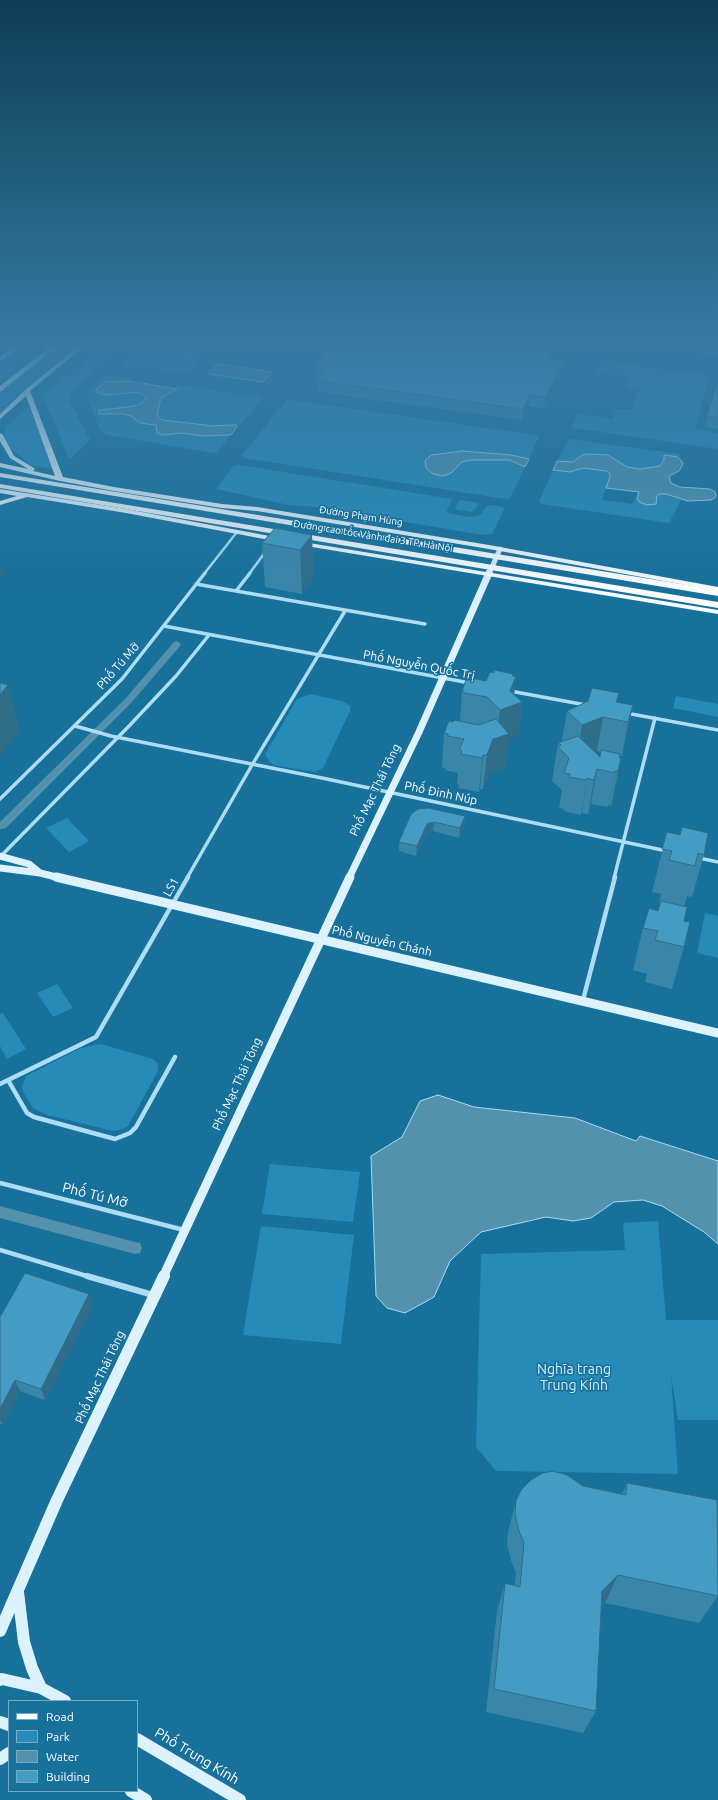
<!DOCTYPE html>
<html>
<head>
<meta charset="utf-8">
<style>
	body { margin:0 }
	#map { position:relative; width:718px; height:1800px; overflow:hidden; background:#17719b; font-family:Ubuntu,sans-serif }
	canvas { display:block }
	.legend { position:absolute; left:8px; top:1700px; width:130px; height:92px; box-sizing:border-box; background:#17719b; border:1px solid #74aac3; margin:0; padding:5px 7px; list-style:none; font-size:12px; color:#fff }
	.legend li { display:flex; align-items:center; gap:8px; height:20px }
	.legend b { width:20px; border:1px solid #74aac3 }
</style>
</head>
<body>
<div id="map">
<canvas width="718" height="1800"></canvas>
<ul class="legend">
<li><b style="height:5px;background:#f8fcff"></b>Road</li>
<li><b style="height:11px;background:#268bb8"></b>Park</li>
<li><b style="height:11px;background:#5491ac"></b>Water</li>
<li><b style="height:11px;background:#449cc4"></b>Building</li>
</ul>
</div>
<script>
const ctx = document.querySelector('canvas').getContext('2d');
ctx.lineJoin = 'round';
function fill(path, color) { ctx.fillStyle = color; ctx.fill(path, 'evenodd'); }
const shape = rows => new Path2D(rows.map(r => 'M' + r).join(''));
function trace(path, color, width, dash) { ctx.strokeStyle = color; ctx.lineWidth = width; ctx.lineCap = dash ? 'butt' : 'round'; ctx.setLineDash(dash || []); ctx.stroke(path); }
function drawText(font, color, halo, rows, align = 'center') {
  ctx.font = font + ' Ubuntu,sans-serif'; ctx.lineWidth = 3; ctx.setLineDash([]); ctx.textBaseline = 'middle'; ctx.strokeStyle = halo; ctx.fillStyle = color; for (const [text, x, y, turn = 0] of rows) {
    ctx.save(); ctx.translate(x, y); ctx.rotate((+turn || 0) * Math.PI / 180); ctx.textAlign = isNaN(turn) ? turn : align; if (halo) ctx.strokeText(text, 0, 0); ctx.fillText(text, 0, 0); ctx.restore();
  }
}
fill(shape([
	[29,342,46,342,0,380,0,364],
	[82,342,17,395,0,413,0,393,62,343],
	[522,342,593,342,588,351],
	[122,343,100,362,69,394,69,400,90,440,69,460,53,418,43,397,106,344],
	[138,350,201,359,186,374,122,365],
	[603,361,709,375,695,429,718,433,718,449,573,428,572,427,579,414,613,419,617,409,631,410,638,390,626,388,630,377,596,372,600,362],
	[106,375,132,378,130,381,106,382,101,384,98,386,98,393,101,394,112,395,136,392,146,398,144,402,128,407,99,410,102,415,127,415,133,417,137,422,156,425,157,428,171,435,191,433,204,436,232,434,217,452,214,453,107,435,100,430,87,397,92,388],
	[177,385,262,397,263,398,239,426,237,427,236,425,213,426,162,420,157,415,161,398,176,390,175,387],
	[291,400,536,435,539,437,529,459,511,455,462,451,439,453,431,455,426,459,426,468,433,474,453,471,462,462,470,460,509,460,525,467,510,498,506,499,244,458,242,455,286,401],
	[28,406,46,449,53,469,31,465,10,448,4,436,7,426],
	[570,439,680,454,678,457,664,455,664,460,660,466,647,469,627,467,612,457,603,454,588,454,569,463,557,461,568,440],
	[239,465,453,499,447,510,448,513,469,517,480,515,488,505,505,507,492,534,483,535,317,507,289,505,217,489,232,467],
	[583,468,599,469,610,474,610,477,602,500,632,504,635,498,637,498,639,502,657,500,657,496,660,494,666,494,681,500,669,523,542,504,539,502,553,470,570,472],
	[460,500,478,503,479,504,472,512,457,510,455,508],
	[311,694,342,701,350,706,350,711,323,768,315,772,273,765,269,761,265,754,297,699],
	[676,696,718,704,718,717,673,708],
	[67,818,89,841,69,852,46,828],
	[705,913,718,916,718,958,697,953],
	[57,984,73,1008,53,1017,37,993],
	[3,1013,26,1049,7,1059,0,1046,0,1014],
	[101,1044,153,1059,158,1064,158,1071,128,1126,123,1129,113,1131,47,1115,33,1108,23,1092,22,1087,26,1076,81,1048],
	[270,1164,360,1172,353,1222,262,1214],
	[658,1221,666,1320,718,1320,718,1420,678,1420,671,1375,678,1474,496,1471,476,1447,481,1254,625,1250,623,1223],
	[261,1226,354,1235,341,1344,243,1335]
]), '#268bb8');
const water = shape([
	[180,342,210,342,195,357,169,353,180,342],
	[607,342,718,342,718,355,701,353,690,347,681,345,670,346,667,350,668,353,613,346,607,342],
	[217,364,272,372,263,382,208,374,217,364],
	[130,381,177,389,161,398,157,415,162,420,213,426,231,425,236,425,237,427,232,434,228,435,204,436,182,433,164,435,157,433,156,425,140,423,131,416,122,414,99,414,99,410,128,407,137,405,146,400,145,396,136,392,107,395,98,393,96,389,106,382,130,381],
	[462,451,511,455,529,459,525,467,509,460,470,460,462,462,451,473,443,476,433,474,426,468,425,461,431,455,462,451],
	[588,454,608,455,627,467,640,469,660,466,664,460,664,455,678,457,683,463,682,466,679,471,669,476,671,483,680,487,710,489,715,492,716,495,715,498,711,500,688,501,666,494,660,494,657,496,656,504,647,505,639,502,637,498,639,492,606,488,610,477,610,474,606,471,583,468,570,472,553,470,557,461,573,462,582,455,588,454],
	[438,1095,474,1107,575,1118,636,1141,640,1136,718,1161,718,1244,704,1232,662,1206,643,1200,614,1202,591,1218,573,1221,546,1217,481,1232,450,1261,434,1297,405,1313,387,1308,376,1296,371,1156,402,1137,420,1101,438,1095]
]);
fill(water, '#5491ac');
trace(water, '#a0dcf5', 1);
fill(shape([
	[177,641,181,644,180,646,132,702,6,828,0,829,0,822,126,698,174,642,177,641],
	[0,1206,135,1242,140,1243,142,1248,140,1253,135,1254,0,1218,0,1206]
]), '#5491ac');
trace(shape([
	[204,574,237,532],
	[249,574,266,551]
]), '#adddf2', 2.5);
trace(shape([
	[196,584,425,624],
	[236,591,250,573],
	[164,626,470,683],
	[510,691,586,705],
	[626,713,718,730],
	[75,726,111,736,322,778,667,851],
	[0,799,122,679,205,573],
	[1,856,130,725,176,676,209,635],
	[699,858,718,862],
	[187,878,252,765,345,611],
	[614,878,655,718]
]), '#adddf2', 3.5);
trace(shape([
	[583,1000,615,877],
	[8,1080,27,1113,34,1117,115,1139,130,1133,136,1127,175,1057],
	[0,1084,96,1037,188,877],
	[0,1183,184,1230],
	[0,1250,90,1277]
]), '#adddf2', 4.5);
trace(shape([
	[87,1276,153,1295]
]), '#adddf2', 6);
trace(shape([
	[489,574,500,549]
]), '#dcf2fc', 5);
trace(shape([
	[0,856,29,864,40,873],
	[0,868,40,873,60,878],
	[349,878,419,732,489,573]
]), '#dcf2fc', 7);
trace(shape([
	[56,877,718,1033],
	[163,1277,350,877]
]), '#dcf2fc', 9);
trace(shape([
	[18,1592,24,1642,32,1668,41,1688],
	[0,1631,57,1500,164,1276],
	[0,1680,2,1679,41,1688,65,1701],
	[0,1722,9,1725],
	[137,1739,240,1800],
	[0,1759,9,1753],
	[131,1791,146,1800]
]), '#dcf2fc', 12);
fill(shape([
	[83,342,89,342,30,391,63,477,114,487,222,504,257,507,489,545,718,587,718,591,489,549,257,511,222,508,114,491,60,481,0,467,0,463,28,469,10,458,0,441,0,433,3,435,14,456,34,468,35,469,33,471,55,476,26,396,0,419,0,414,25,390,83,342],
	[0,489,126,509,280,538,284,540,280,542,126,513,27,497,0,505,0,501,17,496,0,493,0,489],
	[297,541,718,610,718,614,300,545,297,545,297,541]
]), '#f8fcff');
fill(shape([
	[19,342,26,342,0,362,0,357,19,342],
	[56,342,62,343,0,392,0,386,56,342],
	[0,473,718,590,718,596,0,477,0,473],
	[0,484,718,602,718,608,0,488,0,484]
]), '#fff');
fill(shape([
	[554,347,553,359,564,361,562,372,544,408,529,406,522,420,319,392,318,381,323,374,318,373,317,362],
	[718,380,718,429,705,427,707,416],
	[312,535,313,579,302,594,265,587,262,543],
	[494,673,513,674,513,676,516,676,514,694,522,702,518,736,509,739,505,768,489,773,483,789,480,789,479,792,458,788,459,785,457,784,458,773,445,770,446,768,442,768,444,733,453,722,460,721,462,691,470,680,486,681],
	[619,693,617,702,633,705,626,739,622,756,620,756,619,758,621,758,615,792,611,806,609,805,608,807,591,804,588,814,582,813,581,815,564,811,564,809,559,808,562,790,552,781,558,743,562,741,567,711],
	[597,751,601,752,600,757,595,752],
	[411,814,465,816,464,826,459,838,433,831,426,834,416,856,399,851,399,842],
	[667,832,704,855,692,897,687,896,684,906,684,947,672,989,645,982,647,974,633,970,643,928,658,911,660,903,659,903,661,894,652,892],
	[89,1294,93,1305,45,1400,20,1391,3,1425,0,1424,0,1317],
	[627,1483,718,1596,699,1623,605,1603,601,1607,596,1711,583,1733,486,1712,497,1611,505,1583,515,1585,516,1572,511,1561,507,1544,508,1532,516,1501,583,1486,622,1494]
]), '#3a86a9');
fill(shape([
	[554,347,553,358,548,370,549,359],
	[564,361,562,372,544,408,545,397],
	[530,395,529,406,522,420,523,409],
	[312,535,313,579,302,594,300,550],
	[2,564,5,573,0,578,0,567],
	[513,674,512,687,516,676,513,705,522,702,518,736,509,739,505,768,489,773,483,789,487,755,493,739,497,738,500,710],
	[8,685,20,731,0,756,0,695],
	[633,705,626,739,622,756,628,722],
	[603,717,597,751,577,759,582,725],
	[483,755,480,789,479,792,482,758],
	[621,758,615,792,611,806,618,771],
	[597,769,591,804,588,814,594,780],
	[615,771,609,805,608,807,615,773],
	[587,778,582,813,581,815],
	[465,816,464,826,459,838,460,828],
	[434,822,433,831,426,834,416,856,417,846,427,824],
	[89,1294,93,1305,45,1400,41,1389],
	[15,1380,20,1391,3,1425,0,1420,0,1409],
	[618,1575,605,1603,589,1618,602,1591]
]), '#306d89');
const building = shape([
	[334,342,510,342,554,347,549,359,564,361,545,397,530,395,523,409,318,381,329,365,317,362,334,342],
	[718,380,718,418,707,416,718,380],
	[275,528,312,535,300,550,262,543,275,528],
	[494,670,513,674,512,676,516,676,510,691,522,702,500,710,487,697,464,693,464,691,462,691,466,680,470,680,471,678,486,681,490,672,494,673,494,670],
	[0,683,8,685,0,695,0,683],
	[592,688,619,693,616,702,633,705,628,722,603,717,582,725,567,711,588,701,592,688],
	[496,719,509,734,493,739,487,755,483,755,482,758,461,754,462,751,459,750,464,739,448,736,448,734,444,733,449,721,453,722,454,720,478,725,496,719],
	[578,736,600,757,601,750,620,754,619,758,621,758,618,771,615,771,615,773,597,769,594,780,587,778,587,780,569,777,570,774,564,773,569,758,558,747,561,745,558,743,578,736],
	[428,808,465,816,460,828,434,822,427,824,417,846,399,842,411,814,418,809,428,808],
	[682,827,708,833,704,855,698,853,695,866,669,860,672,851,662,849,667,832,680,835,682,827],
	[661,901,687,907,684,921,690,922,684,947,655,940,658,931,643,928,649,908,658,911,661,901],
	[25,1273,89,1294,41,1389,15,1380,0,1409,0,1317,25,1273],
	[553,1471,567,1475,583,1486,626,1495,627,1483,717,1500,718,1596,618,1575,602,1591,596,1711,494,1689,505,1583,520,1587,524,1543,519,1531,515,1514,516,1501,521,1490,531,1480,543,1473,553,1471]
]);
fill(building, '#449cc4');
trace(building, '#306d89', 1);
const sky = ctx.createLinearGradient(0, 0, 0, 594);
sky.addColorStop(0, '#0d3e55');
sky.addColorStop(0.58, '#367ba4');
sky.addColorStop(1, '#367ba400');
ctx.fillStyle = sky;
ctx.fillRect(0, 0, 718, 594);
drawText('10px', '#fff', '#17719b', [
	["Đường Phạm Hùng",361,516,9],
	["Đường cao tốc Vành đai 3 TP. Hà Nội",373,536,9]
]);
drawText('12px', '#fff', '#17719b', [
	["Phố Nguyễn Quốc Trị",419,665,11],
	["Phố Tú Mỡ",118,666,-49],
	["Phố Mạc Thái Tông",375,790,-64],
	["Phố Đinh Núp",441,793,12],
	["LS1",171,887,-61],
	["Phố Nguyễn Chánh",382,941,13],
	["Phố Mạc Thái Tông",237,1084,-65],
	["Phố Mạc Thái Tông",100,1377,-65]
]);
drawText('14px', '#fff', '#17719b', [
	["Phố Tú Mỡ",95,1195,14],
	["Phố Trung Kính",197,1756,31]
]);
drawText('14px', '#d5f0fc', '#17719b', [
	["Nghĩa trang",574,1369],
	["Trung Kính",574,1385]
]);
</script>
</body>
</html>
